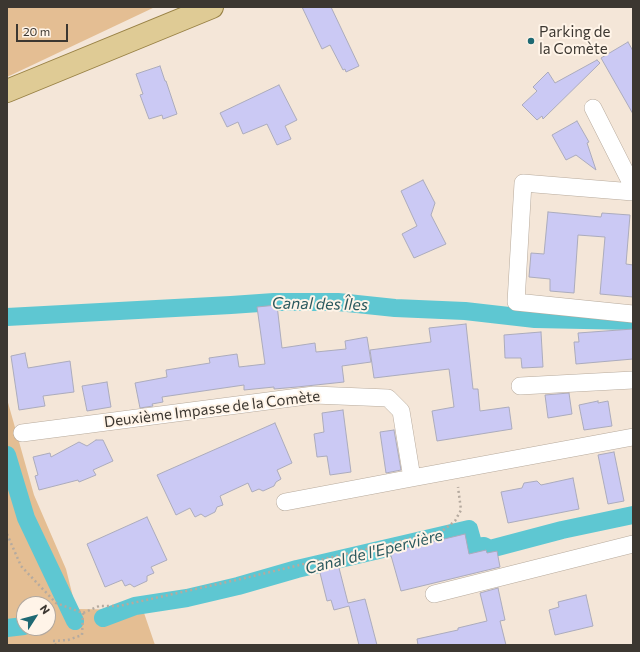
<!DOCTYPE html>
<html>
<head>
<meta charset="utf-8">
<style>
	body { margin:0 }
	#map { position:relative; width:640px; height:652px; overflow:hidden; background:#f4e6d8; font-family:Commissioner,sans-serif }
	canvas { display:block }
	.frame { position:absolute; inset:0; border:8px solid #3c3731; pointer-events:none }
	.north { position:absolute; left:16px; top:596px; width:40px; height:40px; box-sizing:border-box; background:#fff4e8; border:1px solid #b1a89f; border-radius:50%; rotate:54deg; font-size:11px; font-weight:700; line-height:16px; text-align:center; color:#3c3731 }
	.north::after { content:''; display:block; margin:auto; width:14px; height:18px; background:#1e6973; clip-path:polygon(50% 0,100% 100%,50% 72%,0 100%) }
	.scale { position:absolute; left:16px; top:24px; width:52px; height:18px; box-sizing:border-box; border:2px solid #3c3731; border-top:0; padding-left:5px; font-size:12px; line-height:14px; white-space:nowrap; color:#3c3731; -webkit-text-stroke:3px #fff4e8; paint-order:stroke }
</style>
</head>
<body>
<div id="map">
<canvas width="640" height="652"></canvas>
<div class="frame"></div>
<div class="north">N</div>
<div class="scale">20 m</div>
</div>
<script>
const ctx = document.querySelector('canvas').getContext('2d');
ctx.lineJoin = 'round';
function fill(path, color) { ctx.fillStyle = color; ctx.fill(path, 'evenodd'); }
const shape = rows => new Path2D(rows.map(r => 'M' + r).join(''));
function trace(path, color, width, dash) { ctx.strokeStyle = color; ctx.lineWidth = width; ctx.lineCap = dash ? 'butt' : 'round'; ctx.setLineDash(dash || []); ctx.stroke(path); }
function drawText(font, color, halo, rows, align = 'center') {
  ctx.font = font + ' Commissioner,sans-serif'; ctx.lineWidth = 4; ctx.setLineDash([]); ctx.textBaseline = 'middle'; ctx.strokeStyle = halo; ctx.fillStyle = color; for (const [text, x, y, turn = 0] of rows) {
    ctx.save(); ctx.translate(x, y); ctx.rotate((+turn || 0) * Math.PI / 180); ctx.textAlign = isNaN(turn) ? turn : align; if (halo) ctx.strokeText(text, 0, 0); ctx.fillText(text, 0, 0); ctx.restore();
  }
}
fill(shape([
	[7,7,155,7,7,77],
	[7,399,34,495,66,569,76,609,143,610,155,645,7,645],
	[24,604,48,604,48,628,24,628]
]), '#e4be93');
trace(shape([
	[7,317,231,305,274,302,338,302,395,308,465,311,535,319,633,321],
	[7,455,26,518,75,621],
	[103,618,135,606,187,598,238,586,297,569,469,529,474,547,484,546,490,549,562,530,633,515],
	[7,628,24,626]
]), '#5ec7d2', 18);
const building = shape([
	[302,7,331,7,359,66,346,72,345,69,343,70,330,45,322,49,302,7],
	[628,42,633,51,633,114,601,58,628,42],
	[597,60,600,63,543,119,542,116,537,120,522,105,537,91,533,87,548,72,555,83,597,60],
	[160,66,165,81,166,81,177,114,163,119,162,115,149,119,140,95,143,94,136,74,160,66],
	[279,85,297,120,285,126,291,139,277,145,267,124,243,134,238,122,227,127,220,113,279,85],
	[577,121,589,142,587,143,596,170,576,155,566,160,552,135,577,121],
	[423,180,435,203,431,215,446,244,414,258,402,234,417,226,401,191,423,180],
	[548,212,601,217,602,213,630,215,626,264,633,265,633,297,600,294,605,237,578,235,574,293,550,291,550,279,529,277,531,253,544,254,548,212],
	[277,305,282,348,315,343,316,352,346,349,345,341,367,337,371,362,342,366,344,382,297,387,274,389,274,387,244,390,244,385,162,397,163,402,152,404,153,406,140,408,135,383,167,377,166,370,210,363,209,358,237,354,239,367,265,364,257,307,277,305],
	[466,324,473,389,478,389,480,411,509,407,512,429,437,441,432,411,454,407,449,369,374,378,370,350,431,342,429,328,466,324],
	[633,329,633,359,576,364,574,342,579,342,578,333,633,329],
	[541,332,543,367,522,368,521,358,505,358,504,335,541,332],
	[25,353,28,368,70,361,74,392,43,396,45,406,19,410,11,356,25,353],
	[107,382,111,407,87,411,82,386,107,382],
	[569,393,572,414,548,418,545,395,569,393],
	[598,401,598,403,608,401,612,426,584,430,579,405,598,401],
	[343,410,351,472,330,475,327,456,317,457,314,434,324,432,322,413,343,410],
	[275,423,292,463,277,470,281,479,276,482,274,486,263,491,259,489,252,492,248,483,220,496,223,505,217,507,215,512,205,517,201,514,195,517,190,508,176,515,157,475,275,423],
	[394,430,401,470,386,473,380,432,394,430],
	[96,440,103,440,113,461,93,470,96,475,79,482,78,480,39,490,35,476,38,475,33,457,50,453,51,457,79,442,87,446,96,440],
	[614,452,624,501,608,504,598,455,614,452],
	[573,478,579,509,508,523,501,492,522,488,524,483,537,481,541,485,573,478],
	[147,517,167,560,151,567,154,573,147,576,147,581,134,587,130,584,125,586,122,580,105,587,87,544,147,517],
	[465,534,469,554,486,550,487,553,497,551,500,567,401,591,390,552,465,534],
	[338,564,348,603,365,599,377,645,359,645,349,606,334,610,331,600,327,601,319,569,338,564],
	[498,588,505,620,500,621,506,645,418,645,417,639,458,630,458,628,487,621,480,593,498,588],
	[586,595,593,626,555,635,549,610,559,607,558,602,586,595]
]);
fill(building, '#cbc9f4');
trace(building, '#ababbc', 1);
const minor = shape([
	[593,108,633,187],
	[633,192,523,183,516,302,633,314],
	[520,386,633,380],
	[22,433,314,395,388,398,401,411,412,478,633,437],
	[285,502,412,478],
	[434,594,633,544]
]);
const major = shape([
	[7,91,212,7]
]);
trace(minor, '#b7aa9c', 18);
trace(major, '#988144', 24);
trace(shape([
	[7,534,21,566,56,603,83,613,99,606,119,606,245,578,442,531,455,521,461,510,458,487],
	[56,645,53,641,68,640,82,635,83,613]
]), '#b5aa9f', 2.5, [2, 3]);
trace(minor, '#fff', 17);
trace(major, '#dfcb95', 22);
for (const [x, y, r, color] of [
	[531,41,4,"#1e6973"]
]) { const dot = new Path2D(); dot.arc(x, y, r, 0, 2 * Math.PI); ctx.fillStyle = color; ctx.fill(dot); trace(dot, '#fff4e8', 1.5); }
drawText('15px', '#3c3731', '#fff4e8', [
	["Parking de",539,32],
	["la Comète",539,49]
], 'left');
drawText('15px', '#3c3731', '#fff4e8', [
	["Deuxième Impasse de la Comète",212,409,-7]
]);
drawText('italic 16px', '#2b595e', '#fff4e8', [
	["Canal des Îles",320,304,1],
	["Canal de l'Epervière",374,552,-14]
]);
</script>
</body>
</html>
